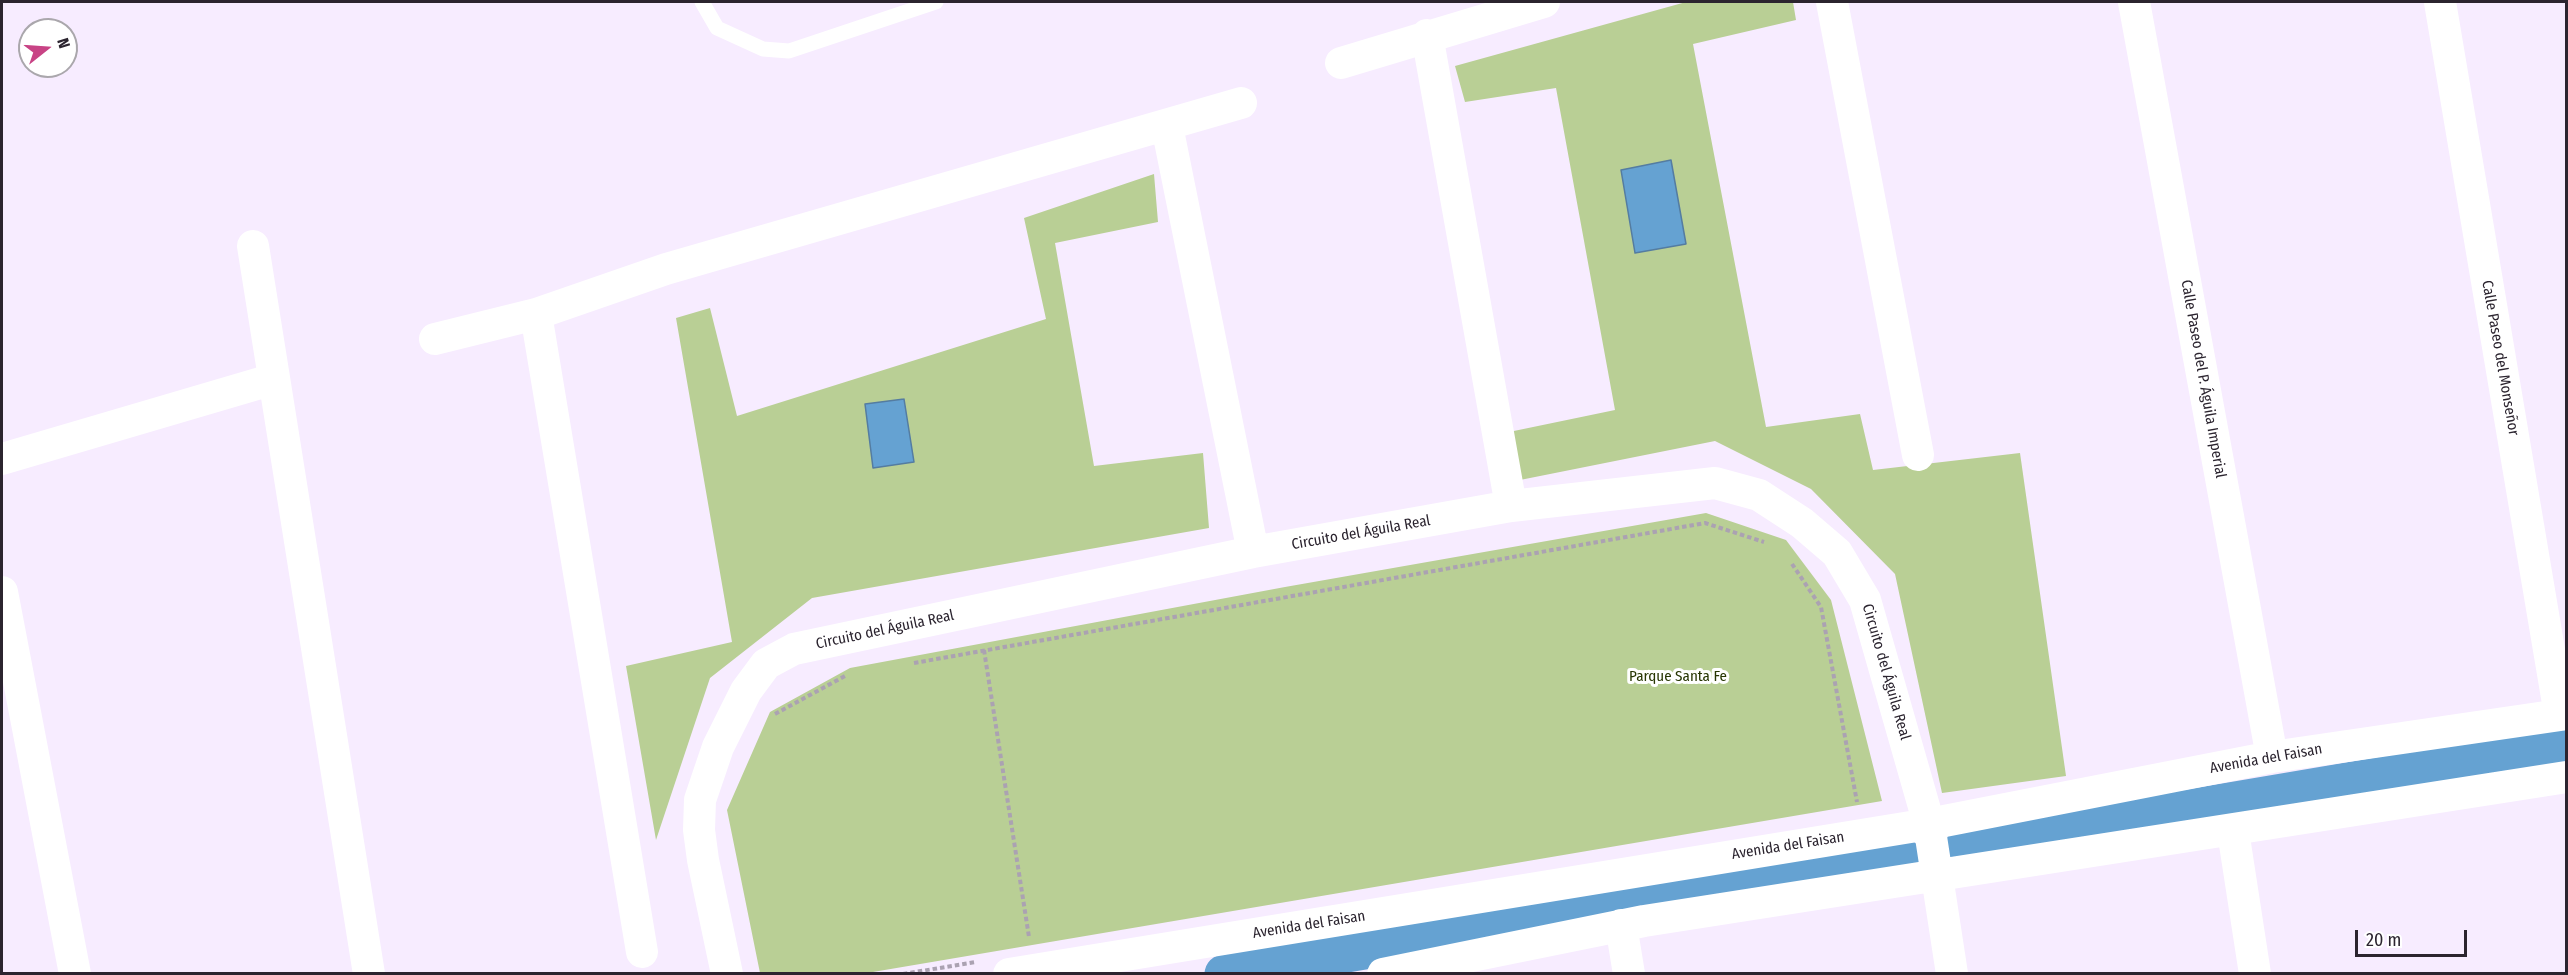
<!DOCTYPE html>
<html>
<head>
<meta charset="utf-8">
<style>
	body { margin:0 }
	#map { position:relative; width:2568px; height:975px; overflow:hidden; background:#f7ecff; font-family:"Fira Sans Condensed",sans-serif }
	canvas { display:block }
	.frame { position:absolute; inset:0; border:3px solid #2b242f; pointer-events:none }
	.north { position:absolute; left:18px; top:18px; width:60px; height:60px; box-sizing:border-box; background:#fff; border:2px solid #aaa7ac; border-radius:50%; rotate:73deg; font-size:16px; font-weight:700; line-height:24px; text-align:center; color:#2b242f }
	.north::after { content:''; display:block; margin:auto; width:21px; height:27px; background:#c84385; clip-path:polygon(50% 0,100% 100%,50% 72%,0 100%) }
	.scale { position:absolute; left:2355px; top:930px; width:112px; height:27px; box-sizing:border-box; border:3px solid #2b242f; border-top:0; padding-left:8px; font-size:18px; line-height:21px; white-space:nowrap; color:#2b242f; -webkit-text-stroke:4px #fff; paint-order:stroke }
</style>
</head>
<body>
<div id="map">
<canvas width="2568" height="975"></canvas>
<div class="frame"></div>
<div class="north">N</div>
<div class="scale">20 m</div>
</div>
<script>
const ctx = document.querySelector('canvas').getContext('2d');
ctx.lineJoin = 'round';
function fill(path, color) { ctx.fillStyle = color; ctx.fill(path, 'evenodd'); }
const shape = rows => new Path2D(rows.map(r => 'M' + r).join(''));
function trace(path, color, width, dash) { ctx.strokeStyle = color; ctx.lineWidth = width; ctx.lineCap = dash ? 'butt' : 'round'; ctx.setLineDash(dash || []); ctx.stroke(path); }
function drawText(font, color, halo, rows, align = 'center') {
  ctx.font = font + ' "Fira Sans Condensed",sans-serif'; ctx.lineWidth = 6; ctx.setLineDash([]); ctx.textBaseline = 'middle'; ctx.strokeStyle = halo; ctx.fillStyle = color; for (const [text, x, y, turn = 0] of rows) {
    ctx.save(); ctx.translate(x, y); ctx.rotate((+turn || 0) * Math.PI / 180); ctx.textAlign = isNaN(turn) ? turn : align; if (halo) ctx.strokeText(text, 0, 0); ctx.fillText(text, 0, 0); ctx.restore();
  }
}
fill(shape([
	[1686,2,1793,2,1796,20,1693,44,1766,427,1860,414,1873,470,2020,453,2066,776,1942,793,1895,574,1811,489,1715,441,1520,480,1509,432,1615,410,1556,88,1465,102,1455,66],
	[1154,174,1158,222,1055,243,1094,466,1203,453,1209,528,812,598,710,678,656,840,626,666,732,642,676,318,710,308,737,416,1046,319,1024,218],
	[1706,513,1786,540,1831,600,1882,801,867,973,760,973,727,810,770,712,850,668,1285,587]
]), '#b9cf95');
const water = shape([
	[1671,160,1686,244,1635,253,1621,170,1671,160],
	[904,399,914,462,873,468,865,404,904,399]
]);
fill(water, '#65a2d2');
trace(water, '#547ca1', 1.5);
trace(shape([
	[1964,847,2566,745],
	[1224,974,1903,858]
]), '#65a2d2', 39);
trace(shape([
	[1792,564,1821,607,1857,802],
	[984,650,1029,937],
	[914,663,1705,523,1764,542],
	[775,714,845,676],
	[903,974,976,962]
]), '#aba2b2', 4, [4.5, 3]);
trace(shape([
	[702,2,717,28,763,49,789,51,936,2]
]), '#fff', 15);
trace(shape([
	[1832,2,1918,455],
	[2134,2,2272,757],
	[2440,2,2560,715],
	[1427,35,1511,506],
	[1341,63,1544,2],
	[1167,126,1253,552],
	[253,246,369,974],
	[536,314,642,952],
	[435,339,536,314,666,269,1241,103],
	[2,459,274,379],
	[2,592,75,974],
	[2233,831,2255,974],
	[1621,925,1629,974],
	[727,974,703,860,699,830,700,800,718,747,746,691,766,664,794,649,1253,552,1511,506,1715,483,1759,495,1802,523,1837,553,1865,600,1929,824,1952,974],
	[1009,974,1929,824,2272,757,2566,714],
	[1383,974,1644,921,2566,777]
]), '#fff', 32);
drawText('15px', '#2b242f', '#fff', [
	["Calle Paseo del Monseñor",2500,358,80],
	["Calle Paseo del P. Águila Imperial",2203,379,80],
	["Circuito del Águila Real",1361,533,-10],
	["Circuito del Águila Real",885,630,-12],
	["Circuito del Águila Real",1886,672,74],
	["Avenida del Faisan",2266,759,-10],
	["Avenida del Faisan",1788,846,-9],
	["Avenida del Faisan",1309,925,-9]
]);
drawText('15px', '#273603', '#fff', [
	["Parque Santa Fe",1678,677]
]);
</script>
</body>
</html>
